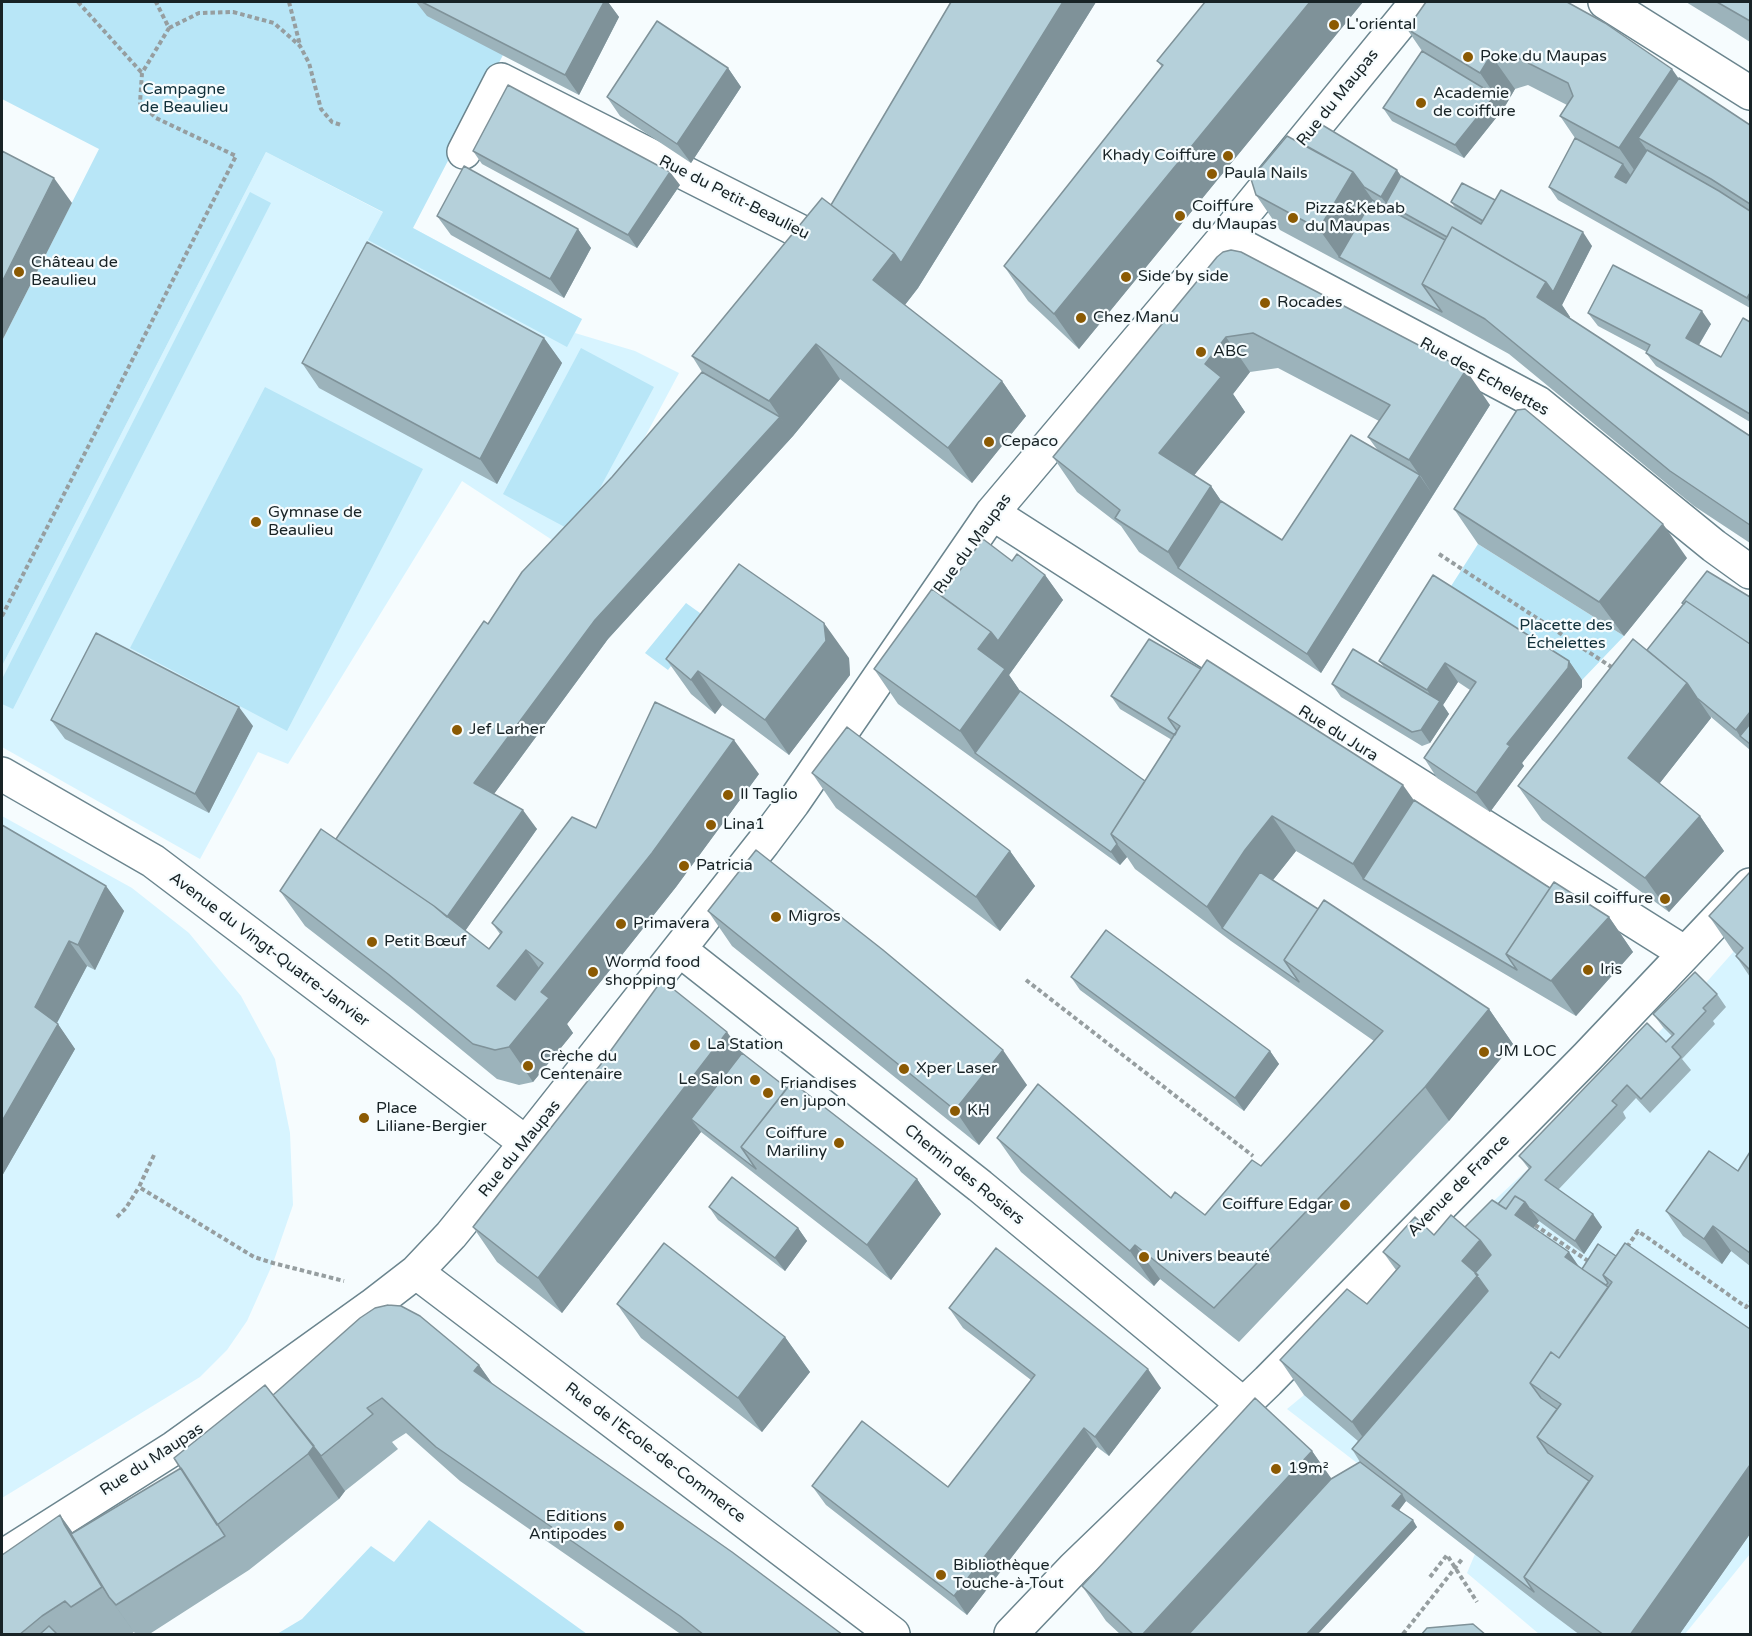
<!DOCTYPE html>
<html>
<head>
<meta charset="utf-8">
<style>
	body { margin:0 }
	#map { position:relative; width:1752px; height:1636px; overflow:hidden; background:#f6fcfe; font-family:"Varela Round",sans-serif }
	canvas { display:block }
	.frame { position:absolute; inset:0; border:3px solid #182326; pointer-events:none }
</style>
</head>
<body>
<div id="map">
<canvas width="1752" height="1636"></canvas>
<div class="frame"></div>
</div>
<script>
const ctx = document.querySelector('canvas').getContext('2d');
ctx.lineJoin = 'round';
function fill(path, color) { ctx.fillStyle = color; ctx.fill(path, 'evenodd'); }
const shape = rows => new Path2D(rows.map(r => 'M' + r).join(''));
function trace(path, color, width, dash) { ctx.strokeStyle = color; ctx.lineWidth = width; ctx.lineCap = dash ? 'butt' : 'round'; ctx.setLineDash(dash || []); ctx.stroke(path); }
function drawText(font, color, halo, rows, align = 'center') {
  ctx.font = font + ' "Varela Round",sans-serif'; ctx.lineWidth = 4.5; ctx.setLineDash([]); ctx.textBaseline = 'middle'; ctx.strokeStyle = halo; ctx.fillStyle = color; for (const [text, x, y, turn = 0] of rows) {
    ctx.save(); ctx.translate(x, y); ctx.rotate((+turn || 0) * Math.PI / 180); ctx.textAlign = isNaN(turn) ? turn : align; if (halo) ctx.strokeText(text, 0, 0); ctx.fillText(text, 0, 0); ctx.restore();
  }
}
fill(shape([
	[266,152,413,228,582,319,575,333,635,351,679,373,614,495,566,549,462,481,288,764,258,752,200,859,2,747,2,666],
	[2,816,132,888,189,933,241,996,275,1059,290,1133,293,1205,273,1263,247,1321,227,1350,200,1377,2,1498],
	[1750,933,1750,1554,1685,1634,1539,1634,1467,1573,1475,1554,1287,1409,1304,1395,1439,1252,1528,1169,1704,985]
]), '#d7f4ff');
fill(shape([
	[2,2,434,2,503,55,413,228,582,319,567,347,368,240,383,212,266,152,2,666,2,341,99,149,2,99],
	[250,192,271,203,13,709,2,704,2,679],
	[581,348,654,387,576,533,503,494],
	[265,387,423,469,287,731,130,648],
	[1478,544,1624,636,1582,680,1446,594],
	[686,603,707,618,668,670,645,653],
	[429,1520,587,1634,277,1634,302,1619,371,1546,394,1562]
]), '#b8e6f7');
const street = shape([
	[464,152,501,80,823,243,830,231],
	[1225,237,1538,403,1714,546,1750,572],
	[992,513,1332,731,1685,953],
	[2,774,153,861,526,1143],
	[680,950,980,1186,1244,1405],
	[416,1272,893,1634],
	[2,1557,174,1448,372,1306,416,1272,451,1235,526,1143,763,843,793,803,992,513,1225,237,1417,2],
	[1011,1634,1074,1568,1268,1381,1587,1057,1750,885]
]);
const secondary = shape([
	[1605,2,1750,93]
]);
trace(street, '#6b858e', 36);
trace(secondary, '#6b858e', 36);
trace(shape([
	[78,2,142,73],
	[289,2,300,45],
	[169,28,199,13,233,12,274,23,300,46,309,63,321,109,332,122,341,125],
	[1439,554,1613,668],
	[2,616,236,156,156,118,140,103,142,73,169,28,156,2],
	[1026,980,1253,1156],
	[154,1155,139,1187,254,1257,273,1263,344,1281],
	[117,1217,126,1208,139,1187],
	[1535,1225,1591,1263],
	[1627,1247,1638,1231,1746,1307,1750,1302],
	[1430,1577,1447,1555,1477,1602],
	[1403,1634,1463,1558]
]), '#969ea0', 4, [4.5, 3]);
trace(street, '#fff', 33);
trace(secondary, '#fff', 33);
fill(shape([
	[416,2,608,2,619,17,579,95,427,16],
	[951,2,1096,2,918,288,905,305,1002,381,1026,416,972,483,840,379,793,436,608,639,494,794,537,829,465,931,489,949,500,934,492,923,596,828,759,774,676,887,567,1024,573,1033,533,1082,519,1085,497,1079,412,1009,305,926,280,891,336,839,488,624,612,477,702,372,692,356,831,205],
	[1205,2,1363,2,1079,349,1028,301,1004,266,1162,67,1157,61],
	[1686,2,1750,2,1750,42,1725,26],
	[1407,29,1679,78,1750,125,1750,308,1558,200,1549,187,1575,138,1560,116,1567,105,1528,85,1515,89,1504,108,1464,158,1392,121,1383,108,1422,51],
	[728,68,741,87,691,163,620,116,607,97],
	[1303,144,1401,176,1481,224,1456,209,1451,202,1495,200,1592,246,1562,305,1570,317,1569,318,1750,436,1750,543,1694,506,1509,354,1446,319,1280,230,1256,195],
	[473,151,680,185,637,248,482,164],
	[437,216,578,229,591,248,564,298,451,235],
	[1217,257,1490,405,1321,673,1139,552,1121,526,1077,492,1053,457],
	[1278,368,1379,421,1368,437,1379,452,1282,540,1221,501,1211,486,1194,475,1245,412,1233,394,1250,372],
	[1588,313,1711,324,1699,345,1721,357,1750,322,1750,422,1656,366,1646,353,1647,352,1598,326],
	[544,338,562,363,497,484,319,388,302,363],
	[1454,509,1687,558,1624,636,1478,544],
	[1012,561,1045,575,1063,600,1009,675,1020,691,1145,781,1172,740,1120,709,1111,696,1414,800,1550,888,1609,917,1633,952,1576,1016,1296,851,1273,880,1318,909,1489,1009,1513,1044,1449,1121,1239,1342,1160,1279,1154,1286,1021,1172,997,1138,1171,1198,1205,1215,1261,1166,1374,1041,1231,941,1135,869,1127,857,1120,865,898,704,874,669,941,596],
	[1750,597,1750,750,1711,717,1711,718,1659,784,1700,816,1724,851,1669,912,1542,820,1518,786,1647,650,1683,604,1682,603],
	[849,658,850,675,789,755,722,705,715,714,691,694,666,659],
	[1379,661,1569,661,1582,680,1582,687,1522,763,1524,766,1490,812,1437,778,1424,758,1470,690,1458,682,1443,705,1449,714,1430,743,1422,746,1341,697,1332,684,1384,667],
	[51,720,253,726,209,813,65,739],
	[812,773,1010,851,1035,886,1000,931,836,808],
	[2,825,106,886,124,911,95,970,87,966,57,1023,75,1049,2,1176],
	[1750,872,1750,977,1736,956,1737,955,1733,951,1709,916],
	[708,911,1027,1085,979,1145,732,946],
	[1071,977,1270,1051,1279,1064,1244,1111,1080,990],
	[1717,994,1726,1007,1713,1021,1715,1024,1682,1059,1691,1070,1650,1113,1636,1098,1623,1112,1626,1118,1558,1190,1602,1227,1584,1254,1539,1221,1533,1228,1582,1269,1598,1244,1750,1534,1679,1635,1580,1635,1548,1611,1406,1501,1399,1510,1417,1527,1317,1635,1121,1635,1106,1621,1082,1586,1312,1451,1331,1479,1360,1462,1352,1449,1358,1441,1304,1395,1280,1360,1367,1304,1396,1270,1383,1252,1434,1235,1465,1227,1498,1204,1529,1169,1519,1156,1666,1042,1672,1036,1663,1027,1653,1014],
	[742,1053,787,1088,917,1179,941,1214,891,1280,701,1132,562,1313,497,1262,473,1227],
	[1750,1152,1750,1266,1731,1251,1722,1264,1683,1236,1666,1211,1738,1171],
	[709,1207,798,1228,807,1241,785,1271,718,1220],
	[617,1304,785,1337,810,1372,762,1432,641,1338],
	[949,1308,1161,1388,1109,1456,1097,1447,967,1615,826,1505,812,1486,948,1487,1031,1380,963,1328],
	[479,1365,493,1385,843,1635,682,1635,460,1481,406,1433,392,1442,398,1449,345,1491,339,1499,249,1570,148,1635,136,1635,134,1632,130,1635,2,1635,60,1515,73,1533,181,1468,273,1395]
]), '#9cb3bb');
fill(shape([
	[604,2,608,2,619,17,579,95,565,75],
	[1063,2,1096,2,918,288,897,315,873,280,894,253],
	[1310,2,1363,2,1079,349,1054,314],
	[1491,55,1515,89,1504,108,1464,158,1455,145,1495,95,1480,73],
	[728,68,741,87,691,163,677,144],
	[1672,69,1696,103,1638,138,1656,163,1643,183,1619,148],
	[1623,164,1632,177,1624,190,1615,177],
	[1397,170,1410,189,1386,203,1381,197],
	[670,172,680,185,637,248,628,235],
	[1353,172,1377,206,1339,257,1319,229],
	[54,178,72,203,2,341,2,282],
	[578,229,591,248,564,298,550,279],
	[1583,232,1592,246,1562,305,1570,317,1561,332,1537,297,1546,282],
	[1750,293,1750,303,1747,298],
	[1702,311,1711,324,1695,351,1686,338],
	[1226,337,1250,372,1233,394,1245,412,1184,488,1159,453,1205,364],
	[544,338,562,363,497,484,480,459],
	[816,344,840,379,793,436,769,401],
	[1466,370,1490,405,1433,495,1409,460],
	[1002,381,1026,416,972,483,948,448],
	[780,417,793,436,608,639,488,802,474,783,595,620],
	[1420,475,1433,495,1321,673,1307,654],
	[1211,486,1235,521,1178,568,1168,552],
	[1663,524,1687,558,1624,636,1599,602],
	[1045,575,1063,600,1009,675,1029,704,975,753,960,731,978,649,991,632],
	[824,623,849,658,850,675,789,755,765,720],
	[1569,661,1582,680,1582,687,1522,763,1524,766,1490,812,1476,793,1507,744],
	[1445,663,1458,682,1443,705,1449,714,1430,743,1421,730,1437,705,1427,690],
	[698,671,722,705,715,714,691,680],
	[1687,683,1711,718,1652,793,1628,758],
	[239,707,253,726,209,813,195,794],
	[1750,712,1750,744,1740,736,1736,730],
	[734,740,759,774,676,887,567,1024,573,1033,533,1082,509,1047,522,1021,497,986,526,950,549,982],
	[1403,785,1428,820,1363,879,1353,864],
	[523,810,537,829,458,941,444,921],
	[1272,816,1296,851,1269,885,1222,928,1207,907,1245,850],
	[1700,816,1724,851,1669,912,1645,878],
	[1117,844,1127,857,1120,865,1111,852],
	[1010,851,1035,886,1000,931,976,897],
	[106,886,124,911,95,970,78,945],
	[1609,917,1633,952,1576,1016,1551,981],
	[69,941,87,966,52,1032,35,1007],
	[1489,1009,1513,1044,1449,1121,1425,1087],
	[58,1024,75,1049,2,1176,2,1121],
	[727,1032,752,1066,691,1119,701,1132,562,1313,538,1278],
	[1003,1050,1027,1085,979,1145,955,1110],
	[1270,1051,1279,1064,1244,1111,1235,1098],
	[917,1179,941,1214,891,1280,867,1245],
	[1525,1202,1539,1221,1528,1234,1510,1215],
	[1593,1214,1602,1227,1584,1254,1575,1241],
	[1713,1226,1731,1251,1722,1264,1704,1239],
	[798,1228,807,1241,785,1271,775,1258],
	[1480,1240,1504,1274,1376,1456,1352,1422,1462,1261],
	[1135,1245,1160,1279,1154,1286,1130,1251],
	[1569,1252,1582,1271,1565,1257],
	[785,1337,810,1372,762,1432,738,1398],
	[479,1365,504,1400,474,1371],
	[1148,1369,1161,1388,1109,1456,1095,1437],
	[1084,1428,1097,1447,967,1615,954,1596],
	[314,1446,345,1491,339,1499,308,1454],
	[1312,1451,1336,1485,1198,1635,1142,1635],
	[1750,1465,1750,1534,1679,1635,1630,1635],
	[1402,1494,1406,1501,1397,1513,1392,1506],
	[60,1515,92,1560,109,1597,134,1632,102,1587,64,1524],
	[1413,1520,1417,1527,1317,1635,1306,1635]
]), '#7f9299');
const building = shape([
	[422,2,604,2,565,75,422,2],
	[951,2,1063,2,901,263,894,253,831,205,951,2],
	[1205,2,1310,2,1054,314,1004,266,1163,65,1157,61,1205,2],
	[1426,2,1567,2,1605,23,1672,69,1619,148,1560,116,1573,96,1568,83,1504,51,1491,55,1480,73,1407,29,1426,2],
	[1717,2,1750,2,1750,21,1717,2],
	[657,21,728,68,677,144,607,97,657,21],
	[1422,51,1495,95,1455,145,1383,108,1422,51],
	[1679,78,1750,125,1750,204,1711,179,1638,138,1679,78],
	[508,85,670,172,628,235,473,151,508,85],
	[1319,123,1397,170,1381,197,1364,187,1353,172,1303,144,1319,123],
	[1287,136,1353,172,1319,229,1256,195,1251,179,1287,136],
	[1575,138,1623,164,1615,177,1626,183,1647,150,1719,191,1750,211,1750,293,1747,298,1549,187,1575,138],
	[2,151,54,178,2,282,2,151],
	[464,166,578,229,550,279,437,216,464,166],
	[1401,176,1481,224,1501,190,1583,232,1553,292,1546,282,1452,227,1447,237,1386,203,1401,176],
	[1462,183,1495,200,1483,221,1451,202,1462,183],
	[822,198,894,253,873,280,1002,381,948,448,816,344,769,401,692,356,822,198],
	[1372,200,1445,240,1422,284,1442,312,1339,257,1372,200],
	[1452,227,1546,282,1537,297,1750,436,1750,525,1670,471,1485,319,1422,284,1452,227],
	[367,242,544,338,480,459,302,363,367,242],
	[1231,250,1241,252,1466,370,1409,460,1368,437,1390,405,1253,333,1226,337,1205,364,1221,377,1159,453,1211,486,1168,552,1115,518,1120,510,1053,457,1217,257,1223,252,1231,250],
	[1613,265,1702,311,1686,338,1721,357,1743,318,1750,322,1750,414,1646,353,1650,345,1588,313,1613,265],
	[702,372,780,417,595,620,474,783,523,810,447,917,434,906,336,839,484,621,488,624,522,572,612,477,702,372],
	[1525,409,1663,524,1599,602,1454,509,1517,410,1525,409],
	[1351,435,1420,475,1307,654,1178,568,1221,501,1282,540,1351,435],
	[983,539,1012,561,1017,554,1045,575,998,641,991,632,941,596,983,539],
	[739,564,824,623,826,641,765,720,698,671,691,680,666,659,739,564],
	[1707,571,1750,597,1750,644,1686,601,1684,604,1682,603,1707,571],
	[1433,575,1569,661,1568,668,1507,744,1510,746,1476,793,1424,758,1476,682,1445,663,1427,690,1379,661,1433,575],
	[932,589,991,632,978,649,1005,669,960,731,874,669,932,589],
	[1686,601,1750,644,1750,712,1736,730,1697,698,1687,683,1647,650,1686,601],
	[96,633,239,707,195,794,51,720,96,633],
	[1149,639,1201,669,1168,718,1177,731,1175,735,1111,696,1149,639],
	[1633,639,1687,683,1628,758,1700,816,1645,878,1518,786,1633,639],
	[1353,649,1440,701,1421,730,1412,732,1332,684,1353,649],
	[1207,660,1403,785,1353,864,1272,816,1245,850,1207,907,1111,834,1180,726,1168,718,1207,660],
	[1020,691,1145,781,1111,834,1117,844,1111,852,975,753,1020,691],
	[655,702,734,740,652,853,541,992,549,998,509,1047,495,1050,473,1044,388,974,280,891,321,829,434,906,489,949,502,932,492,923,572,817,596,828,655,702],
	[526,950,543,963,515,1000,497,986,526,950],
	[1750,724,1750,744,1740,736,1750,724],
	[847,727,1010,851,976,897,812,773,847,727],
	[1414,800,1550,888,1506,954,1517,970,1363,879,1414,800],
	[2,825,106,886,78,945,69,941,35,1007,58,1024,2,1121,2,825],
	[756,850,883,950,1003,1050,955,1110,708,911,756,850],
	[1260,872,1318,909,1284,960,1299,982,1222,928,1260,872],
	[1750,872,1750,970,1736,956,1743,948,1709,916,1750,872],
	[1554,882,1609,917,1551,981,1506,954,1554,882],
	[1324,900,1489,1009,1425,1087,1214,1308,1135,1245,1130,1251,997,1138,1038,1084,1171,1198,1175,1192,1205,1215,1252,1160,1261,1166,1383,1031,1284,960,1324,900],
	[1106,930,1270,1051,1235,1098,1071,977,1106,930],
	[1695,972,1717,994,1703,1008,1706,1011,1672,1047,1681,1057,1641,1099,1627,1085,1612,1101,1617,1105,1545,1180,1593,1214,1575,1241,1529,1208,1525,1202,1515,1196,1506,1209,1498,1204,1531,1167,1519,1156,1647,1023,1666,1042,1674,1034,1653,1014,1695,972],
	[662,980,727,1032,538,1278,473,1227,601,1064,662,980],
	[742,1053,787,1088,741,1147,756,1169,691,1119,742,1053],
	[792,1082,917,1179,867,1245,741,1147,792,1082],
	[1709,1151,1738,1171,1750,1152,1750,1253,1713,1226,1704,1239,1666,1211,1709,1151],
	[732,1177,798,1228,775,1258,709,1207,732,1177],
	[1515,1196,1525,1202,1515,1215,1569,1252,1565,1257,1608,1287,1559,1358,1551,1352,1530,1383,1541,1398,1557,1409,1537,1437,1548,1453,1589,1481,1524,1577,1534,1592,1352,1449,1488,1291,1475,1273,1491,1255,1480,1240,1465,1227,1492,1200,1506,1209,1515,1196],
	[1451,1215,1480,1240,1462,1261,1478,1275,1352,1422,1280,1360,1347,1289,1367,1304,1400,1266,1383,1252,1415,1217,1434,1235,1451,1215],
	[664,1243,785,1337,738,1398,617,1304,664,1243],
	[1625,1243,1712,1303,1750,1329,1750,1465,1630,1635,1604,1635,1524,1577,1593,1476,1537,1437,1561,1404,1530,1383,1551,1352,1559,1358,1612,1282,1603,1275,1625,1243],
	[1598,1244,1616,1256,1603,1275,1608,1283,1606,1285,1582,1269,1598,1244],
	[996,1248,1148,1369,1095,1437,1084,1428,954,1596,812,1486,862,1421,948,1487,1035,1375,949,1308,996,1248],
	[388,1305,401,1306,420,1316,479,1365,474,1371,732,1552,843,1635,704,1635,680,1616,436,1447,382,1398,367,1408,373,1414,321,1456,273,1395,360,1318,375,1308,388,1305],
	[265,1385,314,1446,308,1454,217,1525,174,1458,265,1385],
	[1255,1398,1312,1451,1142,1635,1134,1635,1082,1586,1255,1398],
	[1360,1462,1402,1494,1392,1506,1413,1520,1306,1635,1188,1635,1331,1479,1360,1462],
	[181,1468,225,1536,116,1605,109,1597,71,1534,181,1468],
	[60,1515,64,1524,102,1587,71,1607,65,1601,42,1616,19,1635,2,1635,2,1555,60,1515],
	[1473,1624,1486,1635,1421,1635,1427,1628,1473,1624],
	[49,1626,58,1635,39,1635,49,1626]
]);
fill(building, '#b5d0da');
trace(building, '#7f9299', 1.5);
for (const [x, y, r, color] of [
	[1334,25,6,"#8b5a03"],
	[1468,57,6,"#8b5a03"],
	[1421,103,6,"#8b5a03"],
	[1228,156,6,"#8b5a03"],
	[1212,174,6,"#8b5a03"],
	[1180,216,6,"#8b5a03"],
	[1293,218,6,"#8b5a03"],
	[19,272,6,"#8b5a03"],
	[1126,277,6,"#8b5a03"],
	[1265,303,6,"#8b5a03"],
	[1081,318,6,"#8b5a03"],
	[1201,352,6,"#8b5a03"],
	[989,442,6,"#8b5a03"],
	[256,522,6,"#8b5a03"],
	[457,730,6,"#8b5a03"],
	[728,795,6,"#8b5a03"],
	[711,825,6,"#8b5a03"],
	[684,866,6,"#8b5a03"],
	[1665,899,6,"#8b5a03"],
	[776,917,6,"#8b5a03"],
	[621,924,6,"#8b5a03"],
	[372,942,6,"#8b5a03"],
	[1588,970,6,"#8b5a03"],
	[593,972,6,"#8b5a03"],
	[695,1045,6,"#8b5a03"],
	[1484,1052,6,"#8b5a03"],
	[528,1066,6,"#8b5a03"],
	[904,1069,6,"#8b5a03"],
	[755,1080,6,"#8b5a03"],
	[768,1093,6,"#8b5a03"],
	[955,1111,6,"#8b5a03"],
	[364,1118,6,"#8b5a03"],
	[839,1143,6,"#8b5a03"],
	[1345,1205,6,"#8b5a03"],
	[1144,1257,6,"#8b5a03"],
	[1276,1469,6,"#8b5a03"],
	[619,1526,6,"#8b5a03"],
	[941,1575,6,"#8b5a03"]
]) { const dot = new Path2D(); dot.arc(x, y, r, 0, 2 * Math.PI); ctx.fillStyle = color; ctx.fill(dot); trace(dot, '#f6fcfe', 2); }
drawText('16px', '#182326', '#f6fcfe', [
	["L'oriental",1346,25],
	["Poke du Maupas",1480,57],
	["Academie",1433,94],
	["de coiffure",1433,112],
	["Khady Coiffure",1216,156,"right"],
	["Paula Nails",1224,174],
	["Coiffure",1192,207],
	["du Maupas",1192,225],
	["Pizza&Kebab",1305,209],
	["du Maupas",1305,227],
	["Château de",31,263],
	["Beaulieu",31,281],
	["Side by side",1138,277],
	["Rocades",1277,303],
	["Chez Manu",1093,318],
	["ABC",1213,352],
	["Cepaco",1001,442],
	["Gymnase de",268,513],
	["Beaulieu",268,531],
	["Jef Larher",469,730],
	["Il Taglio",740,795],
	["Lina1",723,825],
	["Patricia",696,866],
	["Basil coiffure",1653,899,"right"],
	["Migros",788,917],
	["Primavera",633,924],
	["Petit Bœuf",384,942],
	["Wormd food",605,963],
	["shopping",605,981],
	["Iris",1600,970],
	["La Station",707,1045],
	["JM LOC",1496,1052],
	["Crèche du",540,1057],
	["Centenaire",540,1075],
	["Xper Laser",916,1069],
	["Le Salon",743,1080,"right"],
	["Friandises",780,1084],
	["en jupon",780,1102],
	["Place",376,1109],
	["Liliane-Bergier",376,1127],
	["KH",967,1111],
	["Coiffure",827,1134,"right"],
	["Mariliny",827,1152,"right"],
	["Coiffure Edgar",1333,1205,"right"],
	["Univers beauté",1156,1257],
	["19m²",1288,1469],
	["Editions",607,1517,"right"],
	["Antipodes",607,1535,"right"],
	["Bibliothèque",953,1566],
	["Touche-à-Tout",953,1584]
], 'left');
drawText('16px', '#10303a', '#f6fcfe', [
	["Campagne",184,90],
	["de Beaulieu",184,108],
	["Placette des",1566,626],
	["Échelettes",1566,644]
]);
drawText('16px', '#182326', '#f6fcfe', [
	["Rue du Maupas",1338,98,-51],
	["Rue du Petit-Beaulieu",734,198,27],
	["Rue des Echelettes",1484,377,29],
	["Rue du Maupas",973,544,-54],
	["Rue du Jura",1338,734,32],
	["Avenue du Vingt-Quatre-Janvier",269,950,37],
	["Rue du Maupas",520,1149,-51],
	["Chemin des Rosiers",964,1175,39],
	["Avenue de France",1459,1186,-45],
	["Rue de l'Ecole-de-Commerce",655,1453,37],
	["Rue du Maupas",152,1460,-33]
]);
</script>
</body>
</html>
